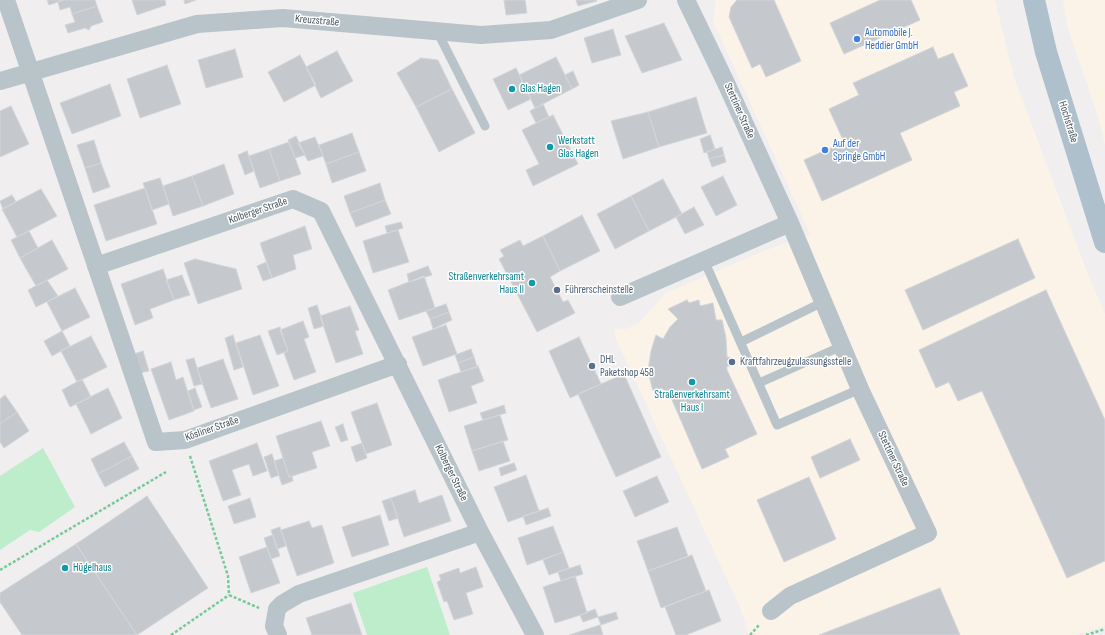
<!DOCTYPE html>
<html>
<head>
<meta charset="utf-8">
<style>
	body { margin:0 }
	canvas { display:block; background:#f0eeee }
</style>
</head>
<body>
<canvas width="1105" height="635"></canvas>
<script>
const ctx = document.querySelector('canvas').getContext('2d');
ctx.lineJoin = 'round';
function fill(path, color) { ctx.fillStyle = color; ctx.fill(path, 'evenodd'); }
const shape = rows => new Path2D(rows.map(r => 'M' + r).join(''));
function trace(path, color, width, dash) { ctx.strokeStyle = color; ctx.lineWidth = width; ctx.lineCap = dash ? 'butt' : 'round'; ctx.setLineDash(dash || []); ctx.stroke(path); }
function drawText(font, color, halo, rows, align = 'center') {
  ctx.font = font + ' "Sofia Sans Condensed",sans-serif'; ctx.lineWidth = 3; ctx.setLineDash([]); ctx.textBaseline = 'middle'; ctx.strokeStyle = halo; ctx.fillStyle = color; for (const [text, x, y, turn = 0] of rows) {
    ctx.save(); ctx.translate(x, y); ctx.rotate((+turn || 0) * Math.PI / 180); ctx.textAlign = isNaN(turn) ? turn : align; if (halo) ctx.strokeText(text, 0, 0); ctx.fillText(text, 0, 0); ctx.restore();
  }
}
fill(shape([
	[716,0,995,0,1014,77,1086,269,1105,314,1105,625,1076,635,749,635,741,610,615,337,615,328,626,329,639,323,666,293,761,252,810,234,713,21],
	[1063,0,1105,0,1105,145,1098,117,1067,25]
]), '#fbf3e7');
fill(shape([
	[43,448,75,507,39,532,30,530,0,550,0,476],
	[427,567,450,635,367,635,353,593]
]), '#bdedcb');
const building = shape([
	[47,0,64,0,49,5,47,0],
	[64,0,95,0,97,6,72,14,70,7,60,10,58,2,64,0],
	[132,0,165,0,166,5,137,15,132,0],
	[184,0,196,0,185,4,184,0],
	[504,0,525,0,527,13,506,15,504,0],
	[576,0,596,0,597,1,578,6,576,0],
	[737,0,774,0,801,61,766,77,760,64,752,68,729,17,731,7,737,0],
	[880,0,911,0,920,20,844,54,830,23,880,0],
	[97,6,103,22,91,26,89,30,85,28,68,33,65,25,75,22,72,14,97,6],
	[664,23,682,60,642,73,625,36,664,23],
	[613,29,621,55,592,63,584,38,613,29],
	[933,47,938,59,953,53,968,86,954,92,960,106,900,133,912,160,822,201,804,160,844,142,829,109,859,95,853,83,933,47],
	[235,49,243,77,206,88,198,60,235,49],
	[337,51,353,81,321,98,306,67,337,51],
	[300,55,316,85,284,102,268,72,300,55],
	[556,57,572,89,535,108,519,75,556,57],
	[421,58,438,60,452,89,416,107,397,73,421,58],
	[167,65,181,104,140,118,127,79,167,65],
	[516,68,531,99,508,110,493,79,516,68],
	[573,71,579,85,572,89,565,75,573,71],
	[110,84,121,116,72,134,60,103,110,84],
	[452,89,475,133,439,152,416,107,452,89],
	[696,97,707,133,659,147,648,112,696,97],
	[543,104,549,117,536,123,530,111,543,104],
	[11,106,29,144,0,157,0,111,11,106],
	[648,112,659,147,623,159,611,121,648,112],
	[553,115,578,164,533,186,526,170,539,164,522,130,553,115],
	[352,133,359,152,326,164,319,145,352,133],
	[710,135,715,149,704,153,700,139,710,135],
	[296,136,305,155,295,158,288,140,296,136],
	[315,137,323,156,308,161,298,143,315,137],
	[94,140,101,163,85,168,77,145,94,140],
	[289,142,301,174,280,181,269,149,289,142],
	[722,147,724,155,709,159,707,152,722,147],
	[269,149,280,181,260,188,249,156,269,149],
	[247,151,254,171,245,175,238,155,247,151],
	[359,152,366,171,332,183,326,164,359,152],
	[724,155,726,162,712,167,709,159,724,155],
	[101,163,110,187,93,193,85,168,101,163],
	[224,164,234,194,203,206,192,176,224,164],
	[192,176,203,206,173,216,163,186,192,176],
	[723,176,737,205,716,216,701,187,723,176],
	[160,178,169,204,152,210,143,183,160,178],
	[663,179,682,214,649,231,631,196,663,179],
	[380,183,385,200,350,213,344,196,380,183],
	[145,188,157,224,106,241,94,205,145,188],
	[41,189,57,216,17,237,2,209,41,189],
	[12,195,16,202,3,209,0,201,12,195],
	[631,196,649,231,615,249,597,214,631,196],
	[385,200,391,214,356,227,350,213,385,200],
	[694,207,704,225,685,234,676,217,694,207],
	[582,215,600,251,560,271,543,236,582,215],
	[401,222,403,228,387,233,385,226,401,222],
	[305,226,312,249,293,255,296,269,272,278,260,243,305,226],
	[398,230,409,262,373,273,363,241,398,230],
	[29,231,38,248,20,258,11,240,29,231],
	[543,236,560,271,550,277,563,302,568,300,575,313,537,332,499,259,504,256,500,250,520,240,523,246,543,236],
	[1018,239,1035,278,923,330,905,290,1018,239],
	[52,240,68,269,36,286,20,258,52,240],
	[195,259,236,269,242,289,198,304,184,263,195,259],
	[266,262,272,278,263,281,257,266,266,262],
	[428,266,432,275,409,282,407,274,428,266],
	[163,269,174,300,150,309,153,318,135,325,121,284,163,269],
	[182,275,190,295,174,300,166,280,182,275],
	[424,276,435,308,399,320,388,290,424,276],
	[47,280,58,296,36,307,28,290,47,280],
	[75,288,90,317,62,331,47,302,75,288],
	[1046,290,1105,420,1105,561,1067,578,982,391,958,401,949,382,936,388,919,350,1046,290],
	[687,300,689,303,699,300,700,306,713,303,716,320,722,320,726,338,727,357,732,358,731,366,727,366,727,370,757,434,725,449,729,457,702,469,669,393,666,394,662,388,653,391,648,371,651,351,656,335,663,339,670,327,678,319,668,309,687,300],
	[446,304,449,312,430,319,426,311,446,304],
	[317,305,324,326,314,329,308,308,317,305],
	[350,306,359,330,355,331,363,354,336,363,320,316,350,306],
	[449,312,452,320,433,329,430,319,449,312],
	[303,321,309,337,304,339,316,372,294,380,284,353,288,351,280,330,303,321],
	[446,325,457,354,423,366,412,337,446,325],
	[280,327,288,351,277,355,268,331,280,327],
	[62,331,70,346,52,356,44,341,62,331],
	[233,335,243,367,234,370,225,338,233,335],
	[260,335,279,386,253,395,236,343,260,335],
	[91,336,107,367,77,382,61,351,91,336],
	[579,337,601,384,570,398,549,351,579,337],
	[471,349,474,357,458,363,455,355,471,349],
	[143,351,149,371,140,373,134,354,143,351],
	[474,357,477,367,461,372,458,363,474,357],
	[194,358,202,384,194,386,186,360,194,358],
	[223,359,238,399,211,408,197,368,223,359],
	[171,362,176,380,183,377,194,411,169,420,151,369,171,362],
	[478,366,484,381,471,386,477,403,449,412,438,380,478,366],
	[624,374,661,457,616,477,578,394,624,374],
	[82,379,91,397,70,407,62,390,82,379],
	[108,388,122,418,91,434,76,404,108,388],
	[195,388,202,407,194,410,188,391,195,388],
	[5,395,17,412,0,424,0,399,5,395],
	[377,403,392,445,366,454,351,412,377,403],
	[504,405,506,413,483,420,480,413,504,405],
	[17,412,29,431,4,448,0,442,0,424,17,412],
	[500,415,508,440,472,451,464,426,500,415],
	[321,421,330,446,312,452,317,468,289,477,276,436,321,421],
	[343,424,348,440,341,442,335,427,343,424],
	[850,439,860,460,820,478,811,457,850,439],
	[503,441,510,461,479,471,472,451,503,441],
	[124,442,132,456,98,474,91,459,124,442],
	[257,443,267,471,253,476,249,464,232,470,241,495,223,501,209,461,257,443],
	[362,443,367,458,356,462,351,447,362,443],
	[272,454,279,475,271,478,264,457,272,454],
	[132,456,139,469,105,487,98,474,132,456],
	[283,458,289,477,292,476,293,481,282,485,274,461,283,458],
	[514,463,517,470,501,476,499,468,514,463],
	[526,475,539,511,508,522,494,487,526,475],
	[657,476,669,502,635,517,623,491,657,476],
	[809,477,836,539,784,562,757,500,809,477],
	[415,490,419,503,442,495,451,521,404,537,391,498,415,490],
	[147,496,208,588,137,635,76,544,147,496],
	[250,498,256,517,234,524,228,506,250,498],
	[391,498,398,518,389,521,382,501,391,498],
	[548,508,551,516,526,525,523,516,548,508],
	[380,515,389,545,352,557,342,527,380,515],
	[309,521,312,528,322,525,334,563,297,576,281,530,309,521],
	[553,526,563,552,527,565,518,538,553,526],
	[280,527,286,546,277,549,271,530,280,527],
	[677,527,688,556,648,571,637,541,677,527],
	[273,535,280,556,271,559,264,538,273,535],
	[76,544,137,635,22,635,0,602,0,593,76,544],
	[267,547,280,583,251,593,239,557,267,547],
	[563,552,569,568,549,575,543,560,563,552],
	[692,555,706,591,661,608,648,571,692,555],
	[580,565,583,574,561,581,558,572,580,565],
	[476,567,483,587,466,593,473,614,454,620,447,601,444,602,437,582,441,580,439,575,459,568,460,573,476,567],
	[575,576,587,613,555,623,543,587,575,576],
	[940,588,960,635,819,635,940,588],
	[709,590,721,621,686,635,676,635,665,607,709,590],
	[351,603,362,635,312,635,306,618,351,603],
	[595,609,598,617,583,622,580,615,595,609],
	[616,612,618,619,601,625,598,617,616,612],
	[600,625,603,635,569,635,600,625]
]);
fill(building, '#c5c9cd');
trace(building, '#d2d5d9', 1);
trace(shape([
	[190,456,228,576,229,595,259,608],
	[0,570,166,472],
	[171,635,229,595],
	[750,635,760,624],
	[1086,635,1105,629]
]), '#76ca98', 2.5, [3, 2]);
trace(shape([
	[437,31,485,126],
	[704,260,777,425,860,389],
	[741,342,823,302],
	[759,383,842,346]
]), '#b9c4ca', 9);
trace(shape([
	[6,0,156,442,185,440,398,364],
	[686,0,726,83,790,223,860,389,928,533,790,596,771,611],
	[0,81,197,24,283,18,481,35,551,30,638,0],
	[96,266,293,199,321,211,480,532,535,635],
	[620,297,790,223],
	[278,635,274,626,277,609,282,604,299,594,480,532]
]), '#b9c4ca', 18);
trace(shape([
	[1034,0,1046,52,1105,242]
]), '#aec0cc', 22);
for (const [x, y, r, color] of [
	[857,39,4,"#3f7fe0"],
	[512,89,4,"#0f9aa8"],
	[550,147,4,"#0f9aa8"],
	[825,150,4,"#3f7fe0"],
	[532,283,4,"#0f9aa8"],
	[557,290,4,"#5c6f8a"],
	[732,362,4,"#5c6f8a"],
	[592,366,4,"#5c6f8a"],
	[692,382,4,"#0f9aa8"],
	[65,568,4,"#0f9aa8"]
]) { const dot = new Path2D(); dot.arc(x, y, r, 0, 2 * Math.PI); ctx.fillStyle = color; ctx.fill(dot); trace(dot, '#fff', 1.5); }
drawText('11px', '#46535a', '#fff', [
	["Kreuzstraße",317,21,5],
	["Stettiner Straße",739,111,66],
	["Hochstraße",1068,122,73],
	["Kolberger Straße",258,211,-19],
	["Kösliner Straße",212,429,-19],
	["Stettiner Straße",893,459,65],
	["Kolberger Straße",451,473,64]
]);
drawText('11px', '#366cbe', '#fff', [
	["Automobile J.",865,33],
	["Heddier GmbH",865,46],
	["Auf der",833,144],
	["Springe GmbH",833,157]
], 'left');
drawText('11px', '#0d838f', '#fff', [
	["Glas Hagen",520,89],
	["Werkstatt",558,141],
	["Glas Hagen",558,154],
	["Straßenverkehrsamt",524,277,"right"],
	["Haus II",524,290,"right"],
	["Straßenverkehrsamt",692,395,"center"],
	["Haus I",692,408,"center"],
	["Hügelhaus",73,568]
], 'left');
drawText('11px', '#4e5e75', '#fff', [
	["Führerscheinstelle",565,290],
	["DHL",600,360],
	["Paketshop 458",600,373],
	["Kraftfahrzeugzulassungsstelle",740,362]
], 'left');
</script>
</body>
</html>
